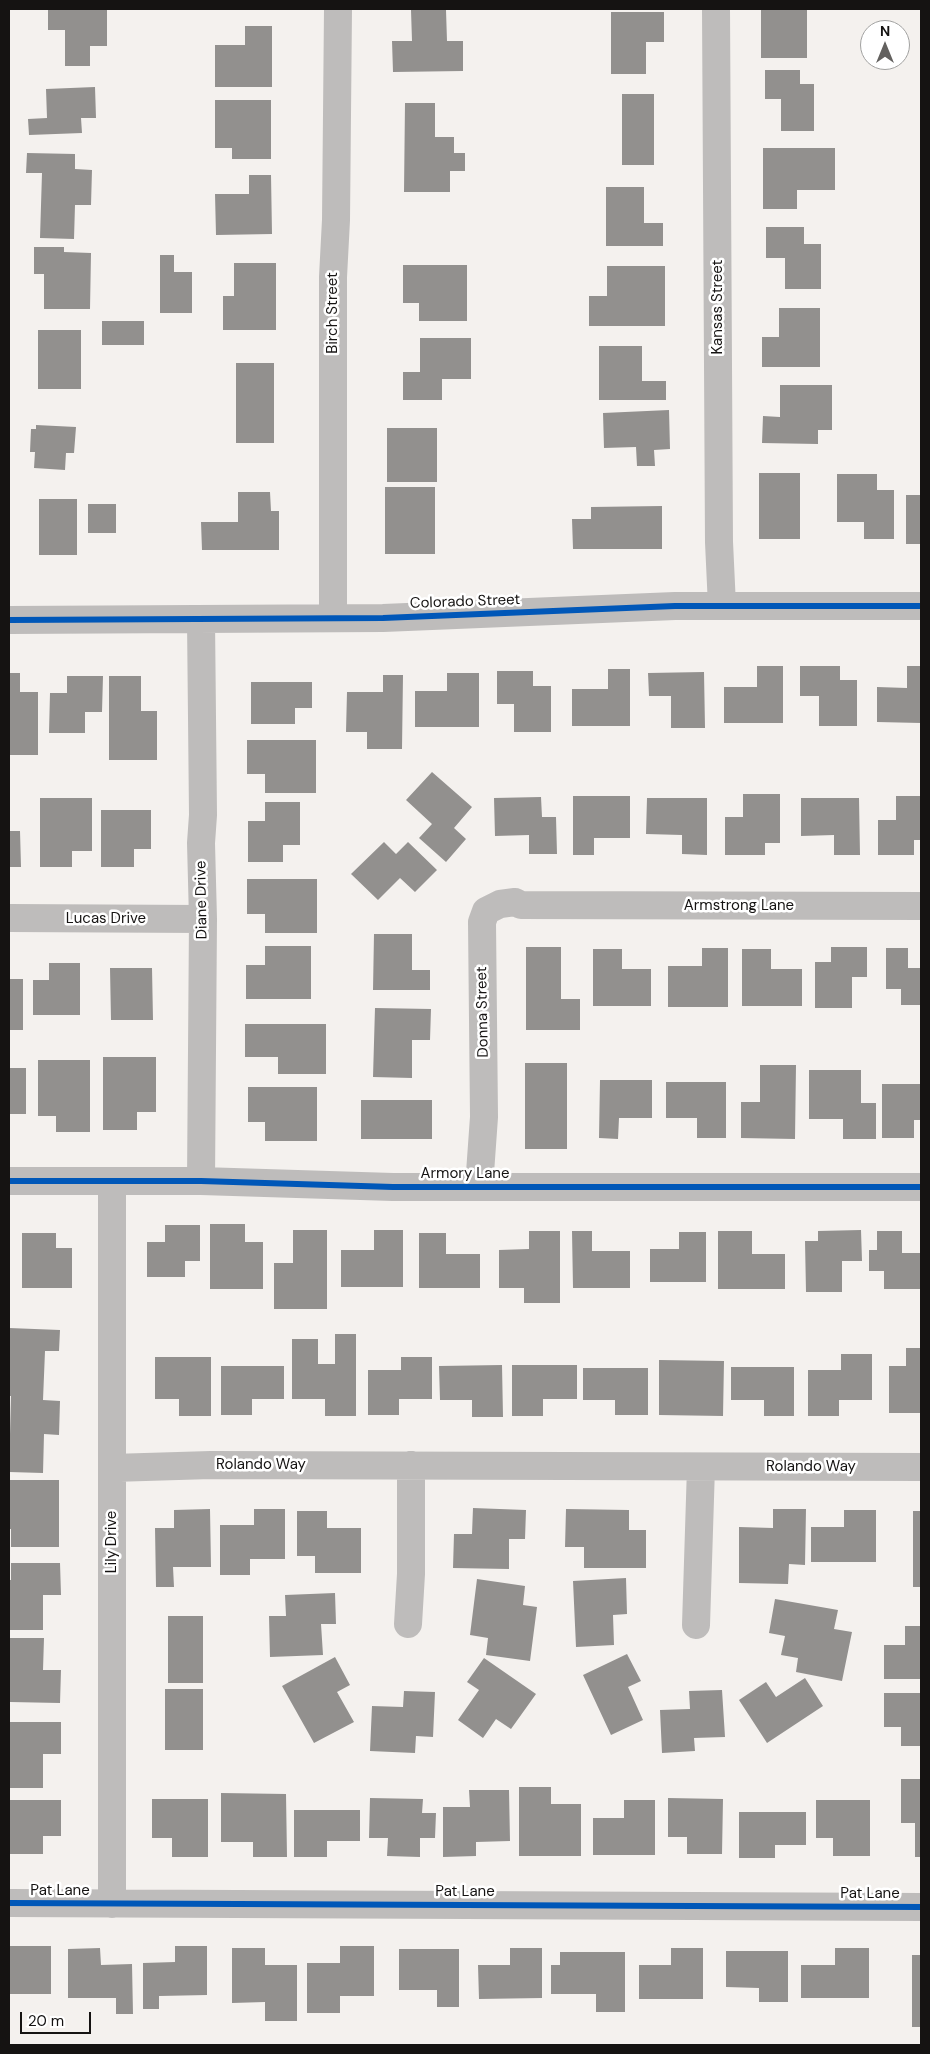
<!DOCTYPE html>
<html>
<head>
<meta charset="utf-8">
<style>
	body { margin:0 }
	#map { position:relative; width:930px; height:2054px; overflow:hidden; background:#f4f1ee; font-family:"DM Sans",sans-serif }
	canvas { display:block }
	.frame { position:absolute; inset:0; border:10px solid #151312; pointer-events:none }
	.north { position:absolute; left:860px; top:20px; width:50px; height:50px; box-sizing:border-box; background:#fff; border:1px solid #a1a1a0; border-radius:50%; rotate:0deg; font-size:14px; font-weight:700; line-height:20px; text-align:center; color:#151312 }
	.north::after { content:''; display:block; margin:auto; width:18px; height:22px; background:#63615f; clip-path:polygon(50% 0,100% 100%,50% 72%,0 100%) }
	.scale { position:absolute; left:20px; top:2012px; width:71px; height:22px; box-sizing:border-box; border:2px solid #151312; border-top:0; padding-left:6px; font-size:15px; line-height:18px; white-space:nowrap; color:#151312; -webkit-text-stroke:4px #fff; paint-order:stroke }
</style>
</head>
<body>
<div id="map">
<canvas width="930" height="2054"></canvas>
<div class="frame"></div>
<div class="north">N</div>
<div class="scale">20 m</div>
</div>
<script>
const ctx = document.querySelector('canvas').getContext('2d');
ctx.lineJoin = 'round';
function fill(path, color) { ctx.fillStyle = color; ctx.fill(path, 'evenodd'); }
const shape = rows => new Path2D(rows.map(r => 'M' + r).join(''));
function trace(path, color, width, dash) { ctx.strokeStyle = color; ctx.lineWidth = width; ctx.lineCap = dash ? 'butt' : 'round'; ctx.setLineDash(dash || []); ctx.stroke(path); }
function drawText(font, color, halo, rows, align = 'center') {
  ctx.font = font + ' "DM Sans",sans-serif'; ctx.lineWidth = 5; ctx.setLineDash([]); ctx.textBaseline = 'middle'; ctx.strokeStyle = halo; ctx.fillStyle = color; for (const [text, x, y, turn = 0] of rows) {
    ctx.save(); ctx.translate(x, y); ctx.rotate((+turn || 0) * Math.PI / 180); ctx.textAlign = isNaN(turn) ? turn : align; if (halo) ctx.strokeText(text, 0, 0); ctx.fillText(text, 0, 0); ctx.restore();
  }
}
fill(shape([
	[48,9,107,9,107,46,90,46,90,66,65,66,65,30,48,30],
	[761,9,807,9,807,58,761,58],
	[411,10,446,10,447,41,463,41,463,71,393,72,392,41,412,41],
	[611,12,664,12,664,42,646,42,646,74,611,74],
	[245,26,272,26,272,87,215,87,215,45,245,45],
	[765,70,800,70,800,84,814,84,814,131,781,131,781,99,765,99],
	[95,87,96,118,81,118,82,133,29,135,28,119,47,118,46,89],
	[622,94,654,94,654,165,622,165],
	[215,100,271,100,271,159,232,159,232,148,215,148],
	[405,103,435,103,435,137,454,137,454,153,465,153,465,171,450,171,450,192,404,192],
	[763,148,835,148,835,190,797,190,797,209,763,209],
	[27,153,75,154,75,169,92,170,91,205,75,205,74,239,40,238,42,173,26,173],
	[249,175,271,175,272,234,216,235,215,194,249,194],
	[606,187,644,187,644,223,663,223,663,246,606,246],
	[766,227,804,227,804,244,821,244,821,289,785,289,785,258,766,258],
	[34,247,64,247,64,252,91,253,90,309,44,309,44,274,34,274],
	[160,255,174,255,174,272,192,272,192,313,160,313],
	[234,263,276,263,276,330,223,330,223,296,234,296],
	[403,265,467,265,467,321,419,321,419,303,403,303],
	[607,266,665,266,665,326,589,326,589,296,607,296],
	[779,308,820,308,820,367,762,367,762,337,779,337],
	[102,321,144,321,144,345,102,345],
	[38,330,81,330,81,389,38,389],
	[420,338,471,338,471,379,442,379,442,400,403,400,403,372,420,372],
	[599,346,642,346,642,381,666,381,666,400,599,400],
	[236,363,274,363,274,443,236,443],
	[780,385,832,385,832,430,818,430,818,444,762,443,763,416,780,417],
	[669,410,670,449,654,450,655,466,637,466,636,447,604,448,603,413],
	[36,425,76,427,74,453,66,453,65,470,34,468,35,452,30,452,31,429,36,429],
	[387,428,437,428,437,482,387,482],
	[759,473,800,473,800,539,759,539],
	[837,474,877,474,877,490,894,490,894,539,864,539,864,522,837,522],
	[385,487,435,487,435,554,385,554],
	[238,492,270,492,271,511,279,511,279,550,202,550,201,522,238,522],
	[906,495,921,495,921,544,906,544],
	[39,499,77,499,77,555,39,555],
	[88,504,116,504,116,533,88,533],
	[662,506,662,549,573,549,572,519,591,519,591,507],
	[757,666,783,666,783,723,724,723,724,687,757,687],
	[800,666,840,666,840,680,857,680,857,726,819,726,819,696,800,696],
	[907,666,921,666,921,723,877,722,877,687,907,688],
	[608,669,630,669,630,726,572,726,572,689,608,689],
	[497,671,533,671,533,686,551,686,551,732,514,732,514,704,497,704],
	[704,672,705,728,671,728,671,696,649,696,648,673],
	[9,673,20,673,20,692,38,692,38,755,9,755],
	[447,673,479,673,479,727,415,727,415,691,447,691],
	[383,675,403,675,402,749,367,749,367,732,346,732,347,692,383,692],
	[67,676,103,676,102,712,85,712,85,733,49,733,50,693,67,693],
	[109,676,141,676,141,711,157,711,157,760,109,760],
	[251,682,312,682,312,708,295,708,295,724,251,724],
	[247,740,316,740,316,793,265,793,265,774,247,774],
	[432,772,472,807,454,828,466,839,446,862,419,838,432,824,406,800],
	[743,794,780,794,780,843,765,843,765,855,725,855,725,817,743,817],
	[573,796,630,796,630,838,594,838,594,855,573,855],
	[896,796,921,796,921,840,914,840,914,855,878,855,878,820,896,820],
	[541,797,542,817,556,817,557,854,529,854,529,835,495,836,494,798],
	[40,798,92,798,92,851,72,851,72,867,40,867],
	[647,798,707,798,707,855,682,854,682,835,646,834],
	[801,798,859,798,860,855,834,855,834,835,801,836],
	[265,802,300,802,300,845,283,845,283,862,248,862,248,821,265,821],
	[101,810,151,810,151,849,134,849,134,867,101,867],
	[9,831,20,831,21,867,9,867],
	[384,842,396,854,408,842,437,870,415,892,400,878,378,900,351,874],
	[247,879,317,879,317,933,265,933,265,914,247,914],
	[374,934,412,934,412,970,430,970,430,990,373,990],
	[265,946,311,946,311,999,246,999,246,965,265,965],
	[526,947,561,947,561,999,580,999,580,1030,526,1030],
	[831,947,867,947,867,977,852,977,852,1008,815,1008,815,962,831,962],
	[702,948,728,948,728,1007,668,1007,668,966,702,966],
	[886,948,908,948,908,968,921,968,921,1005,901,1005,901,989,886,989],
	[593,949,622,949,622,969,651,969,651,1006,593,1006],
	[742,949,771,949,771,969,802,969,802,1006,742,1006],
	[49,963,80,963,80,1015,33,1015,33,980,49,980],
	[110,968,152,968,153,1020,111,1020],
	[9,979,23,979,23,1030,9,1030],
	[375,1008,431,1009,430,1040,412,1040,412,1078,373,1077],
	[245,1024,326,1024,326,1074,278,1074,278,1057,245,1057],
	[103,1057,156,1057,156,1112,137,1112,137,1130,103,1130],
	[38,1060,90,1060,90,1132,56,1132,56,1116,38,1116],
	[525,1063,567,1063,567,1149,525,1149],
	[760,1065,796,1065,795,1139,741,1138,741,1102,760,1102],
	[9,1068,26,1068,26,1114,9,1114],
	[809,1070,861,1070,861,1103,876,1103,876,1139,843,1139,843,1119,809,1119],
	[600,1080,652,1080,652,1118,619,1118,618,1139,599,1138],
	[666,1082,726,1082,726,1138,697,1138,697,1118,666,1118],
	[882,1084,921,1084,921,1120,914,1120,914,1138,882,1138],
	[248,1087,317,1087,317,1141,265,1141,265,1122,248,1122],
	[361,1100,432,1100,432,1139,361,1139],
	[210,1224,245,1224,245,1242,263,1242,263,1289,210,1289],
	[165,1225,200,1225,200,1261,185,1261,185,1277,147,1277,147,1242,165,1242],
	[293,1230,327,1230,327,1309,274,1309,274,1263,293,1263],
	[374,1230,403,1230,403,1287,341,1287,341,1250,374,1250],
	[861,1230,862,1261,842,1261,842,1292,806,1292,805,1241,818,1241,818,1231],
	[529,1231,560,1231,560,1303,524,1303,524,1288,499,1288,499,1250,529,1249],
	[572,1231,592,1231,592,1251,630,1251,630,1288,573,1288],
	[718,1231,752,1231,752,1254,785,1254,785,1289,718,1289],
	[877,1231,902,1231,902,1253,921,1253,920,1289,884,1289,884,1271,869,1271,869,1250,877,1250],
	[679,1232,706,1232,706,1282,650,1282,650,1249,679,1249],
	[22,1233,56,1233,56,1248,72,1248,72,1288,22,1288],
	[419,1233,446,1233,446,1254,480,1254,480,1288,419,1288],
	[9,1328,60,1330,59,1351,45,1351,43,1400,60,1401,59,1435,44,1434,43,1473,9,1472,11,1396,9,1396],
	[335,1334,356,1334,356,1416,325,1416,325,1399,292,1399,292,1339,318,1339,318,1364,335,1364],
	[906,1348,921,1348,921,1413,889,1413,889,1366,906,1366],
	[841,1354,872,1354,872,1400,839,1400,839,1416,808,1416,808,1370,841,1370],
	[155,1357,211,1357,211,1416,179,1416,179,1399,155,1399],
	[401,1357,432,1357,432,1399,399,1399,399,1415,368,1415,368,1370,401,1370],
	[659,1360,724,1361,723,1416,659,1415],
	[502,1365,503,1417,472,1417,472,1400,440,1400,439,1366],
	[512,1365,577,1365,577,1399,543,1399,543,1416,512,1416],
	[221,1366,284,1366,284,1399,252,1399,252,1415,221,1415],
	[731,1367,794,1367,794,1416,764,1416,764,1400,731,1400],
	[583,1368,648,1368,648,1415,615,1415,615,1400,583,1400],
	[9,1480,59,1480,59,1547,11,1547,11,1529,9,1529],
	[473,1508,526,1510,525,1539,509,1539,509,1569,453,1568,454,1534,472,1534],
	[210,1509,211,1567,173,1567,174,1587,156,1587,155,1528,174,1528,174,1510],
	[254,1509,285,1509,285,1559,250,1559,250,1575,220,1575,220,1525,254,1525],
	[566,1509,629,1510,629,1530,646,1530,646,1568,584,1568,584,1547,565,1547],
	[773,1509,806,1509,805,1565,789,1564,788,1584,739,1583,739,1527,773,1528],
	[844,1510,876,1510,876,1562,811,1562,811,1527,844,1527],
	[297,1511,327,1511,327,1528,361,1528,361,1573,315,1573,315,1556,297,1556],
	[913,1511,921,1511,921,1587,913,1587],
	[11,1563,60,1563,61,1595,43,1595,43,1630,9,1630,9,1580,11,1580],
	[626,1578,627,1614,613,1615,614,1645,576,1647,573,1581],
	[477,1579,525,1586,523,1605,537,1607,530,1661,486,1655,488,1638,470,1635],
	[335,1593,336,1624,321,1624,323,1655,270,1657,269,1616,286,1616,285,1595],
	[775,1599,838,1610,834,1629,852,1632,842,1681,796,1672,798,1658,781,1655,785,1636,769,1633],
	[168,1616,203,1616,203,1683,168,1683],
	[905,1626,921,1626,921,1679,884,1679,884,1645,905,1645],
	[9,1638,44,1638,43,1670,61,1670,60,1703,10,1702],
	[627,1654,641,1681,628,1687,643,1720,611,1735,583,1675],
	[335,1657,350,1685,337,1692,354,1722,314,1743,282,1686],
	[484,1658,536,1694,511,1729,496,1719,483,1738,458,1720,479,1690,467,1682],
	[805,1678,823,1706,767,1743,739,1700,766,1682,776,1697],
	[165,1689,203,1689,203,1750,165,1750],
	[722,1690,725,1737,694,1738,695,1751,662,1753,660,1710,690,1709,689,1691],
	[404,1691,435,1692,433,1737,416,1736,415,1753,370,1751,372,1706,403,1707],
	[884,1693,921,1693,921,1746,901,1746,901,1727,884,1727],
	[9,1722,61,1722,61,1754,43,1754,43,1788,9,1788],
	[901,1779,921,1779,921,1857,915,1857,915,1823,901,1823],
	[519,1787,551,1787,551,1804,581,1804,581,1856,519,1856],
	[469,1790,509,1790,510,1841,476,1842,476,1856,443,1857,443,1807,470,1807],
	[221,1793,286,1794,287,1857,253,1857,253,1842,221,1842],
	[370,1798,423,1799,422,1813,436,1813,435,1838,420,1838,420,1857,387,1856,388,1838,369,1838],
	[668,1798,723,1799,722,1854,687,1854,687,1837,668,1837],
	[152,1799,208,1799,208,1857,172,1857,172,1838,152,1838],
	[9,1800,61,1800,61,1836,43,1836,43,1854,9,1854],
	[624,1800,655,1800,655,1855,593,1855,593,1818,624,1818],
	[816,1800,870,1800,870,1856,833,1856,833,1838,816,1838],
	[294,1810,360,1810,360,1841,327,1841,327,1857,294,1857],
	[739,1812,806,1812,806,1845,775,1845,775,1858,739,1858],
	[9,1946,51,1946,51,1994,9,1994],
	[175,1946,207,1946,207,1995,159,1996,159,2009,143,2009,143,1963,175,1962],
	[340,1946,374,1946,374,1996,340,1996,340,2013,307,2013,307,1963,340,1963],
	[100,1948,101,1965,132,1964,133,2014,116,2014,116,1998,68,1998,68,1949],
	[232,1948,265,1948,265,1965,297,1965,297,2021,265,2021,265,2002,232,2003],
	[510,1948,542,1948,542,1998,479,1999,478,1965,510,1965],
	[671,1948,703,1948,703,1999,639,1999,639,1965,671,1965],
	[835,1948,869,1948,869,1998,801,1998,801,1965,835,1965],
	[399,1949,459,1949,459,2007,437,2007,437,1990,399,1990],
	[726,1951,788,1951,788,2002,759,2002,759,1988,726,1987],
	[560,1952,625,1952,625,2012,596,2012,596,1994,551,1994,551,1965,560,1965],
	[912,1955,921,1955,921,2027,912,2027]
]), '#92908e');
trace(shape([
	[716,9,719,542,722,606],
	[333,618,333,277,336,220,338,9],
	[9,620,383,618,675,606,921,606],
	[201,620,203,815,201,843,203,919,201,1181],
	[9,918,203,919],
	[9,1181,201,1181,393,1187,921,1187],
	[112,1181,112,1904],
	[479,1187,484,1117,482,922,486,911,500,904,515,902,521,905,921,906],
	[112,1468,211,1465,921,1467],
	[408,1624,411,1574,411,1465],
	[696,1625,701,1467],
	[9,1903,921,1907]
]), '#bebcbb', 28);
trace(shape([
	[9,620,383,618,675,606,921,606],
	[9,1181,201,1181,393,1187,921,1187],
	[9,1903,921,1907]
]), '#0057b8', 6);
drawText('15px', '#151312', '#fff', [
	["Kansas Street",718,307,-90],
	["Birch Street",333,313,-90],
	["Colorado Street",465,602,-2],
	["Diane Drive",202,900,-91],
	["Armstrong Lane",739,906],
	["Lucas Drive",106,919],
	["Donna Street",483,1012,-91],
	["Armory Lane",465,1174],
	["Rolando Way",261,1465],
	["Rolando Way",811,1467],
	["Lily Drive",112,1542,-90],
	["Pat Lane",60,1891],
	["Pat Lane",465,1892],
	["Pat Lane",870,1894]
]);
</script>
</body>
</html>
